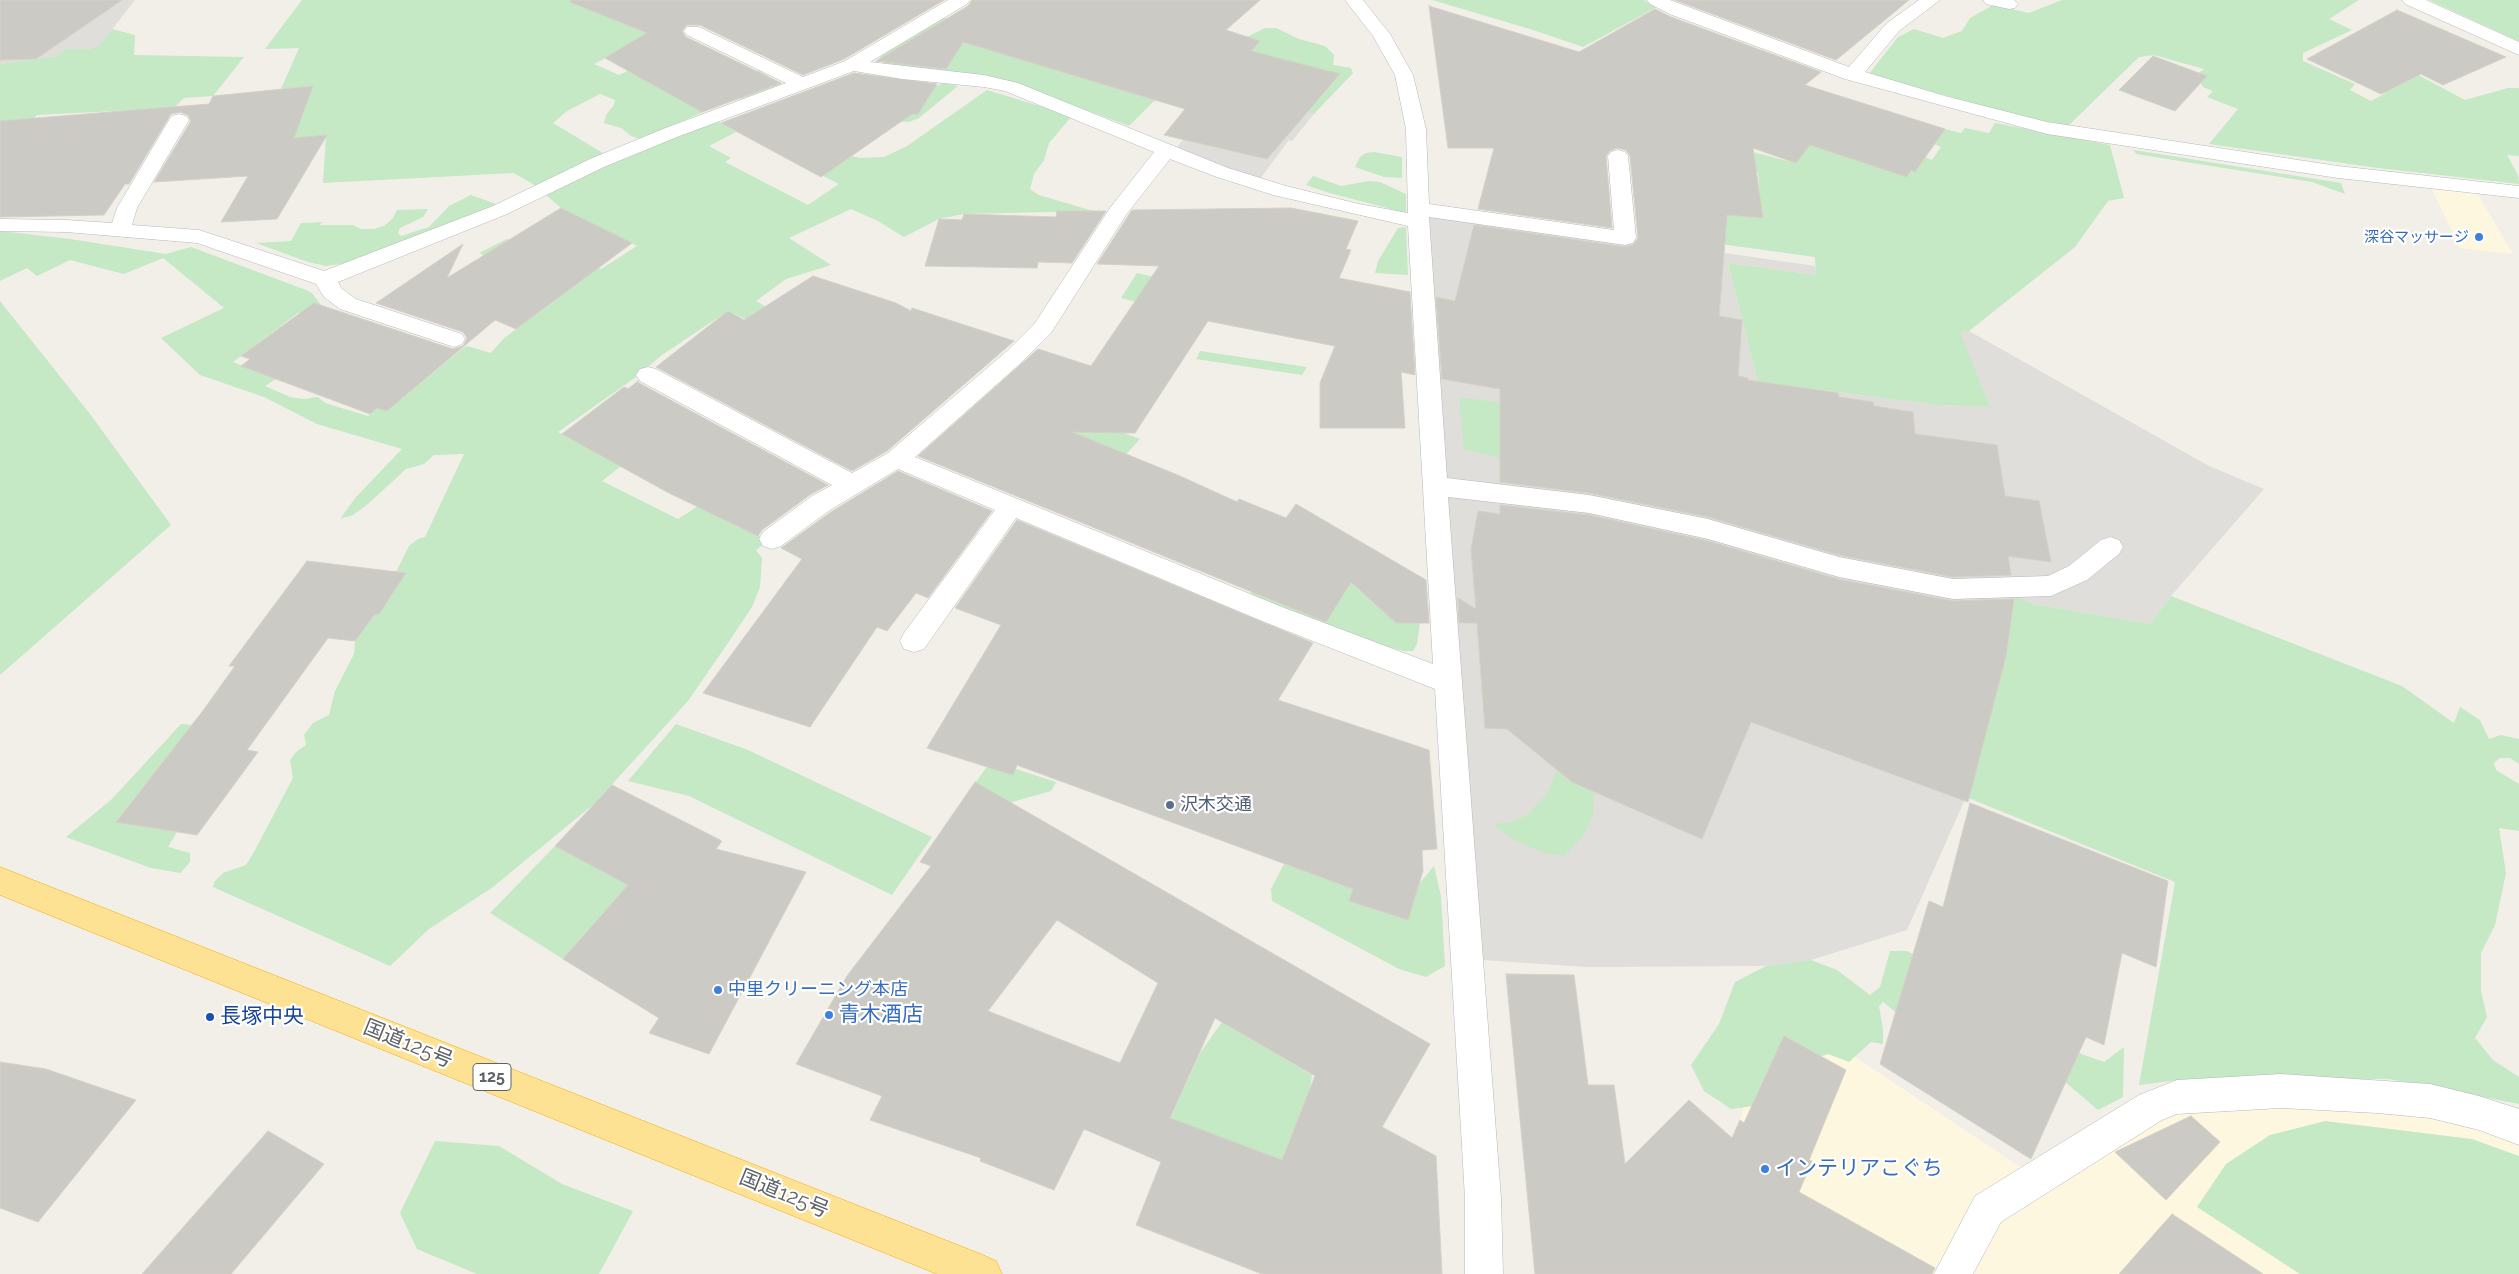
<!DOCTYPE html>
<html>
<head>
<meta charset="utf-8">
<style>
	body { margin:0 }
	canvas { display:block; background:#f1efe8 }
</style>
</head>
<body>
<canvas width="2519" height="1274"></canvas>
<script>
const ctx = document.querySelector('canvas').getContext('2d');
ctx.lineJoin = 'round';
function fill(path, color) { ctx.fillStyle = color; ctx.fill(path, 'evenodd'); }
const shape = rows => new Path2D(rows.map(r => 'M' + r).join(''));
function trace(path, color, width, dash) { ctx.strokeStyle = color; ctx.lineWidth = width; ctx.lineCap = dash ? 'butt' : 'round'; ctx.setLineDash(dash || []); ctx.stroke(path); }
function drawText(font, color, halo, rows, align = 'center') {
  ctx.font = font + ' Raleway,"Noto Sans JP",sans-serif'; ctx.lineWidth = 4.5; ctx.setLineDash([]); ctx.textBaseline = 'middle'; ctx.strokeStyle = halo; ctx.fillStyle = color; for (const [text, x, y, turn = 0] of rows) {
    ctx.save(); ctx.translate(x, y); ctx.rotate((+turn || 0) * Math.PI / 180); ctx.textAlign = isNaN(turn) ? turn : align; if (halo) ctx.strokeText(text, 0, 0); ctx.fillText(text, 0, 0); ctx.restore();
  }
}
fill(shape([
	[2429,183,2474,188,2513,254,2460,248],
	[1771,1020,1855,1057,2037,1178,2209,1094,2519,1127,2519,1274,1772,1274,1701,1207,1740,1120]
]), '#fef7e0');
fill(shape([
	[0,0,135,0,99,46,89,49,65,49,57,56,0,64],
	[1220,91,1314,114,1292,141,1289,140,1257,183,1173,153],
	[1418,209,1815,266,1816,275,1728,263,1758,382,1939,405,1990,407,1959,332,1969,331,2209,466,2264,489,2171,596,2150,624,2034,604,2015,598,2006,656,1966,797,1907,930,1811,960,1766,966,1587,967,1467,959]
]), '#e0deda');
fill(shape([
	[302,0,644,0,611,18,651,35,594,64,619,75,653,59,742,80,758,70,782,84,742,99,731,96,717,103,713,108,640,139,631,136,621,128,604,123,606,115,614,105,615,100,600,94,567,111,553,123,606,155,538,187,514,173,323,183,326,136,251,140,237,124,302,117,313,86,281,89,299,48,265,49],
	[1432,0,1643,0,1657,7,1583,47,1530,29],
	[2062,0,2359,0,2329,19,2352,30,2303,53,2303,61,2355,84,2350,90,2371,101,2386,93,2369,85,2405,68,2465,100,2508,88,2519,88,2519,156,2507,155,2518,175,2519,184,2378,168,2209,144,2238,109,2207,97,2213,91,2203,87,2196,75,2204,69,2154,55,2139,57,2068,126,2016,115,1869,74,1898,37,1914,29,1943,38,1962,31,1970,18,1993,5,2029,13],
	[2429,0,2519,0,2519,41,2514,39],
	[943,18,948,18,961,41,1155,100,1129,126,1009,81,884,65,880,56],
	[1265,28,1276,28,1299,39,1325,46,1334,55,1333,65,1351,68,1353,73,1314,114,1236,96,1236,46,1247,37],
	[1266,55,1340,75,1319,99,1270,86,1248,74],
	[112,29,135,35,134,55,244,57,213,96,184,98,174,108,37,115,34,118,0,123,0,64,57,56,65,49,89,49,99,46],
	[943,83,958,86,919,118,909,122,858,119,834,105,917,114,936,86],
	[987,90,1072,116,1049,143,1044,160,1034,174,1030,189,1039,195,1093,211,964,214,939,219,904,237,878,221,851,209,789,238,831,265,786,279,756,301,792,322,797,319,827,337,820,342,834,349,827,356,791,341,711,396,705,393,727,373,723,370,728,357,733,353,750,361,781,335,728,311,662,355,636,377,558,432,621,466,602,481,678,519,698,506,756,535,772,539,756,550,762,558,760,587,752,607,730,640,688,701,595,803,493,887,429,929,390,966,213,887,214,882,223,873,246,865,254,852,293,778,290,760,297,751,306,745,304,735,313,723,329,715,335,691,354,654,355,641,375,613,379,613,406,573,396,572,409,546,418,539,425,537,464,454,434,455,424,464,406,469,368,504,353,515,340,519,356,497,402,449,317,424,264,397,200,375,161,338,224,308,163,258,124,274,70,260,37,276,27,268,0,281,0,231,70,239,166,254,191,247,306,290,312,293,321,305,307,316,298,313,233,362,276,379,265,386,290,397,304,399,318,397,325,403,368,416,377,408,387,411,462,349,467,346,491,353,503,339,565,293,494,263,480,253,483,251,507,239,521,242,525,246,519,260,529,268,551,267,578,258,601,269,637,246,561,208,546,195,610,163,681,134,719,122,736,132,709,146,731,158,725,162,808,205,839,184,752,140,772,130,804,138,824,145,809,156,835,166,851,156,860,158,884,157,907,146],
	[1995,123,2110,145,2124,198,2108,201,2075,247,1969,331,1960,332,1990,407,1939,405,1758,382,1728,263,1816,275,1815,257,1706,242,1681,211,1762,218,1758,172,1696,159,1697,138,1796,163,1823,128,1915,171,1925,157,1932,160,1941,147,1934,144,1945,129,1961,133,1965,128,1989,133],
	[2134,150,2341,183,2345,194,2312,182,2136,154],
	[1374,152,1402,157,1402,178,1384,177,1355,167,1360,157,1366,153],
	[1313,176,1341,186,1369,181,1380,182,1406,194,1406,213,1326,192,1306,185],
	[471,195,496,204,478,213,347,263,326,266,308,262,256,243,291,241,301,223,323,222,319,225,353,225,361,229,374,229,384,226,393,218,397,210,428,209,423,217,400,228,398,233,401,236,429,227,449,206],
	[1406,227,1408,275,1375,273,1378,261,1398,228],
	[1137,273,1187,284,1170,311,1121,298],
	[0,301,90,414,171,525,0,675],
	[1200,351,1307,367,1302,375,1196,359],
	[1459,397,1501,403,1500,458,1464,449],
	[1079,417,1140,439,1110,472,1058,430],
	[1305,537,1396,623,1420,623,1417,644,1413,651,1404,651,1349,637,1248,597,1270,562],
	[2171,596,2402,686,2454,723,2460,707,2480,720,2489,739,2501,735,2519,739,2519,764,2510,758,2500,758,2494,763,2496,770,2519,784,2519,831,2499,828,2506,873,2495,925,2481,953,2481,991,2487,1017,2475,1038,2493,1060,2519,1077,2519,1104,2389,1079,2187,1079,2139,1085,2175,882,1966,797,2006,656,2015,597,2034,604,2150,624],
	[181,724,192,725,116,821,177,832,168,847,190,853,190,862,180,873,151,868,66,837,112,799],
	[676,724,748,750,932,837,892,895,689,796,628,781],
	[991,761,1056,782,1051,791,1012,802,1012,834,956,810],
	[1557,770,1569,781,1594,792,1593,815,1583,836,1564,856,1542,852,1512,839,1494,824,1507,823,1526,816,1547,794],
	[555,846,628,885,563,959,490,913],
	[1284,864,1353,889,1349,901,1407,920,1419,884,1434,866,1441,896,1445,966,1426,977,1399,969,1272,901,1271,889],
	[1890,951,1907,951,2058,1034,2081,1054,2104,1062,2124,1047,2123,1097,2098,1110,2050,1069,1917,1029,1883,1002,1879,1006,1883,1029,1883,1044,1871,1042,1849,1062,1828,1054,1803,1063,1769,1104,1731,1109,1704,1091,1691,1065,1719,1024,1735,982,1766,966,1811,960,1837,970,1870,995,1880,987],
	[1222,1022,1312,1075,1310,1089,1281,1162,1272,1156,1170,1119,1200,1053],
	[2325,1121,2472,1139,2519,1156,2519,1274,2300,1274,2197,1207,2226,1164,2270,1135],
	[435,1141,499,1146,562,1184,633,1211,599,1274,477,1274,417,1249,400,1213]
]), '#c5e8c5');
const building = shape([
	[0,0,122,0,36,59,0,60,0,0],
	[571,0,944,0,844,59,803,75,700,25,687,25,682,31,686,37,781,83,702,112,605,58,647,33,570,2,571,0],
	[972,0,1260,0,1226,30,1260,41,1251,51,1340,74,1267,159,1164,135,1185,109,963,42,946,69,876,61,968,6,972,0],
	[1675,0,1909,0,1836,60,1675,0],
	[1429,6,1579,52,1655,9,1671,17,1821,72,1805,85,1945,129,1915,172,1911,170,1907,177,1810,145,1796,163,1753,148,1763,218,1727,215,1719,316,1742,320,1738,376,1748,378,1748,380,1838,393,1839,397,1873,402,1874,406,1913,412,1915,434,1997,445,2005,496,2039,501,2051,562,2008,556,2011,575,1953,577,1839,555,1708,517,1589,493,1500,482,1500,389,1442,379,1436,297,1455,301,1474,225,1625,247,1633,245,1638,238,1630,156,1626,150,1617,148,1610,151,1606,156,1612,228,1478,209,1494,148,1448,148,1429,6],
	[2397,10,2506,57,2443,85,2421,74,2381,94,2307,59,2397,10],
	[2153,56,2207,76,2175,111,2119,90,2153,56],
	[854,73,937,84,918,114,912,114,821,177,721,123,854,73],
	[313,86,294,138,327,135,277,219,221,222,248,176,154,182,191,121,188,115,180,112,171,114,129,184,125,184,104,215,0,217,0,121,209,104,213,96,313,86],
	[561,208,632,243,516,329,495,320,387,411,377,408,370,414,241,366,250,359,241,356,314,303,453,349,463,346,467,338,463,332,376,303,463,244,447,278,561,208],
	[1291,208,1358,221,1346,249,1351,250,1339,278,1410,292,1415,375,1401,372,1405,428,1320,428,1320,383,1335,346,1208,321,1135,433,1072,432,1180,476,1237,502,1239,499,1286,518,1296,504,1426,580,1429,623,1396,623,1351,582,1326,622,918,456,1038,349,1091,366,1159,266,1097,264,1132,210,1291,208],
	[1057,211,1106,211,1072,263,1038,262,1037,268,925,266,939,219,962,220,964,214,1056,217,1057,211],
	[813,276,896,303,911,311,912,308,1014,341,887,451,852,471,656,367,728,311,744,320,813,276],
	[638,381,639,383,828,485,811,494,762,530,758,536,667,492,562,434,624,387,628,389,638,381],
	[898,471,992,511,928,598,916,593,887,631,877,627,810,727,703,693,802,559,781,548,831,512,898,471],
	[1500,505,1589,515,1708,541,1838,579,1953,601,2014,599,2006,656,1968,802,1751,722,1702,839,1572,782,1507,729,1485,728,1477,623,1459,623,1458,598,1476,609,1471,549,1478,511,1500,514,1500,505],
	[1017,520,1313,643,1278,700,1429,750,1437,849,1422,850,1423,871,1408,920,1349,901,1353,889,1017,765,1013,775,927,748,1001,625,955,608,1017,520],
	[307,561,406,573,379,614,375,614,355,641,328,638,247,750,258,752,197,835,116,822,202,712,235,666,229,666,307,561],
	[975,782,1430,1044,1382,1127,1436,1156,1442,1274,1262,1274,1136,1225,1161,1162,1084,1129,1054,1190,980,1161,981,1158,870,1120,882,1096,796,1064,847,976,931,866,920,862,975,782],
	[1057,920,1158,983,1120,1063,988,1011,1057,920],
	[1215,1018,1315,1076,1282,1160,1170,1118,1215,1018],
	[612,785,722,841,716,849,806,872,709,1054,649,1033,659,1018,563,959,628,885,555,846,612,785],
	[1970,803,2168,881,2156,967,2122,953,2104,1045,2086,1037,2031,1159,1880,1064,1929,901,1943,907,1970,803],
	[1506,974,1574,975,1588,1085,1614,1085,1625,1164,1689,1100,1732,1138,1740,1120,1744,1123,1784,1036,1846,1070,1809,1160,1812,1161,1799,1192,1935,1268,1932,1274,1535,1274,1506,974],
	[0,1062,46,1069,136,1100,38,1222,0,1208,0,1062],
	[2191,1116,2220,1142,2166,1200,2115,1152,2191,1116],
	[268,1131,324,1164,231,1274,142,1274,268,1131],
	[2172,1214,2263,1274,2119,1274,2172,1214]
]);
fill(building, '#cccac5');
trace(building, '#d6d1c6', 1);
const minor = shape([
	[948,0,970,0,967,4,870,62,984,75,1018,83,1228,168,1286,186,1359,204,1408,213,1406,129,1395,75,1373,36,1345,0,1363,0,1390,34,1413,75,1426,129,1429,204,1614,230,1608,156,1611,152,1618,150,1625,152,1628,156,1636,238,1633,243,1625,245,1429,217,1447,478,1589,495,1708,519,1839,557,1953,579,2048,576,2069,566,2101,540,2110,537,2119,540,2123,547,2119,554,2087,580,2051,596,1953,599,1839,577,1708,539,1589,513,1448,497,1501,1198,1503,1274,1465,1274,1465,1198,1435,689,1262,621,1016,518,924,649,914,652,904,649,900,641,904,633,995,510,898,469,830,510,781,546,772,549,763,546,759,539,763,532,812,496,832,485,640,381,636,375,640,369,648,367,656,369,852,473,888,453,1007,351,1035,323,1110,208,1154,152,1005,91,984,87,902,79,854,71,677,137,604,167,507,214,338,282,341,288,356,299,462,334,465,339,462,344,454,347,340,309,324,297,316,284,197,243,66,232,0,231,0,219,66,220,112,223,117,208,169,120,172,116,179,114,186,116,189,120,137,208,132,225,199,230,324,271,493,206,590,159,663,129,786,83,687,35,684,31,687,27,699,27,803,77,845,61,948,0],
	[1170,159,1214,176,1273,195,1408,226,1433,664,1282,607,915,457,1023,361,1051,333,1126,215,1170,159],
	[1647,0,1670,0,1849,67,1887,23,1919,0,1940,0,1899,31,1865,72,1945,96,2047,122,2338,166,2519,186,2519,198,2338,178,2047,134,1845,79,1672,15,1650,4,1647,0],
	[1983,0,2014,0,2018,4,2015,8,2009,9,1986,4,1983,0],
	[2402,0,2426,0,2519,42,2519,55,2405,4,2402,0],
	[2281,1074,2430,1084,2479,1096,2519,1109,2519,1145,2479,1130,2430,1118,2377,1113,2281,1108,2177,1114,2162,1120,2001,1222,1973,1274,1934,1274,1975,1196,2139,1095,2177,1080,2281,1074]
]);
const highway = shape([
	[0,867,983,1255,996,1261,1002,1274,937,1274,0,895,0,867]
]);
trace(minor, '#b5b8bc', 1);
trace(highway, '#f9ab00', 1);
fill(minor, '#fff');
fill(highway, '#fde293');
for (const [x, y, r, color] of [
	[2479,237,5,"#3f7fe0"],
	[1170,805,5,"#5c6f8a"],
	[718,990,5,"#3f7fe0"],
	[829,1015,5,"#3f7fe0"],
	[210,1017,5,"#1a4fb4"],
	[1765,1169,5,"#3f7fe0"]
]) { const dot = new Path2D(); dot.arc(x, y, r, 0, 2 * Math.PI); ctx.fillStyle = color; ctx.fill(dot); trace(dot, '#fff', 2); }
drawText('15px', '#366cbe', '#fff', [
	["深谷マッサージ",2469,237]
], 'right');
for (const [x, y, w] of [
	[492,1077,38]
]) { const box = new Path2D(); box.roundRect(x - w / 2, y - 13.5, w, 27, 4); ctx.fillStyle = '#fff'; ctx.fill(box); trace(box, '#5f6368', 1); }
drawText('bold 16px', '#5f6368', null, [
	["125",492,1077]
]);
drawText('18px', '#4e5e75', '#fff', [
	["沢木交通",1180,805]
], 'left');
drawText('18px', '#366cbe', '#fff', [
	["中里クリーニング本店",728,990]
], 'left');
drawText('21px', '#366cbe', '#fff', [
	["青木酒店",839,1015],
	["インテリアこぐち",1775,1169]
], 'left');
drawText('21px', '#164399', '#fff', [
	["長塚中央",220,1017]
], 'left');
drawText('21px', '#5f6368', '#fff', [
	["国道125号",408,1044,22],
	["国道125号",784,1194,22]
]);
</script>
</body>
</html>
